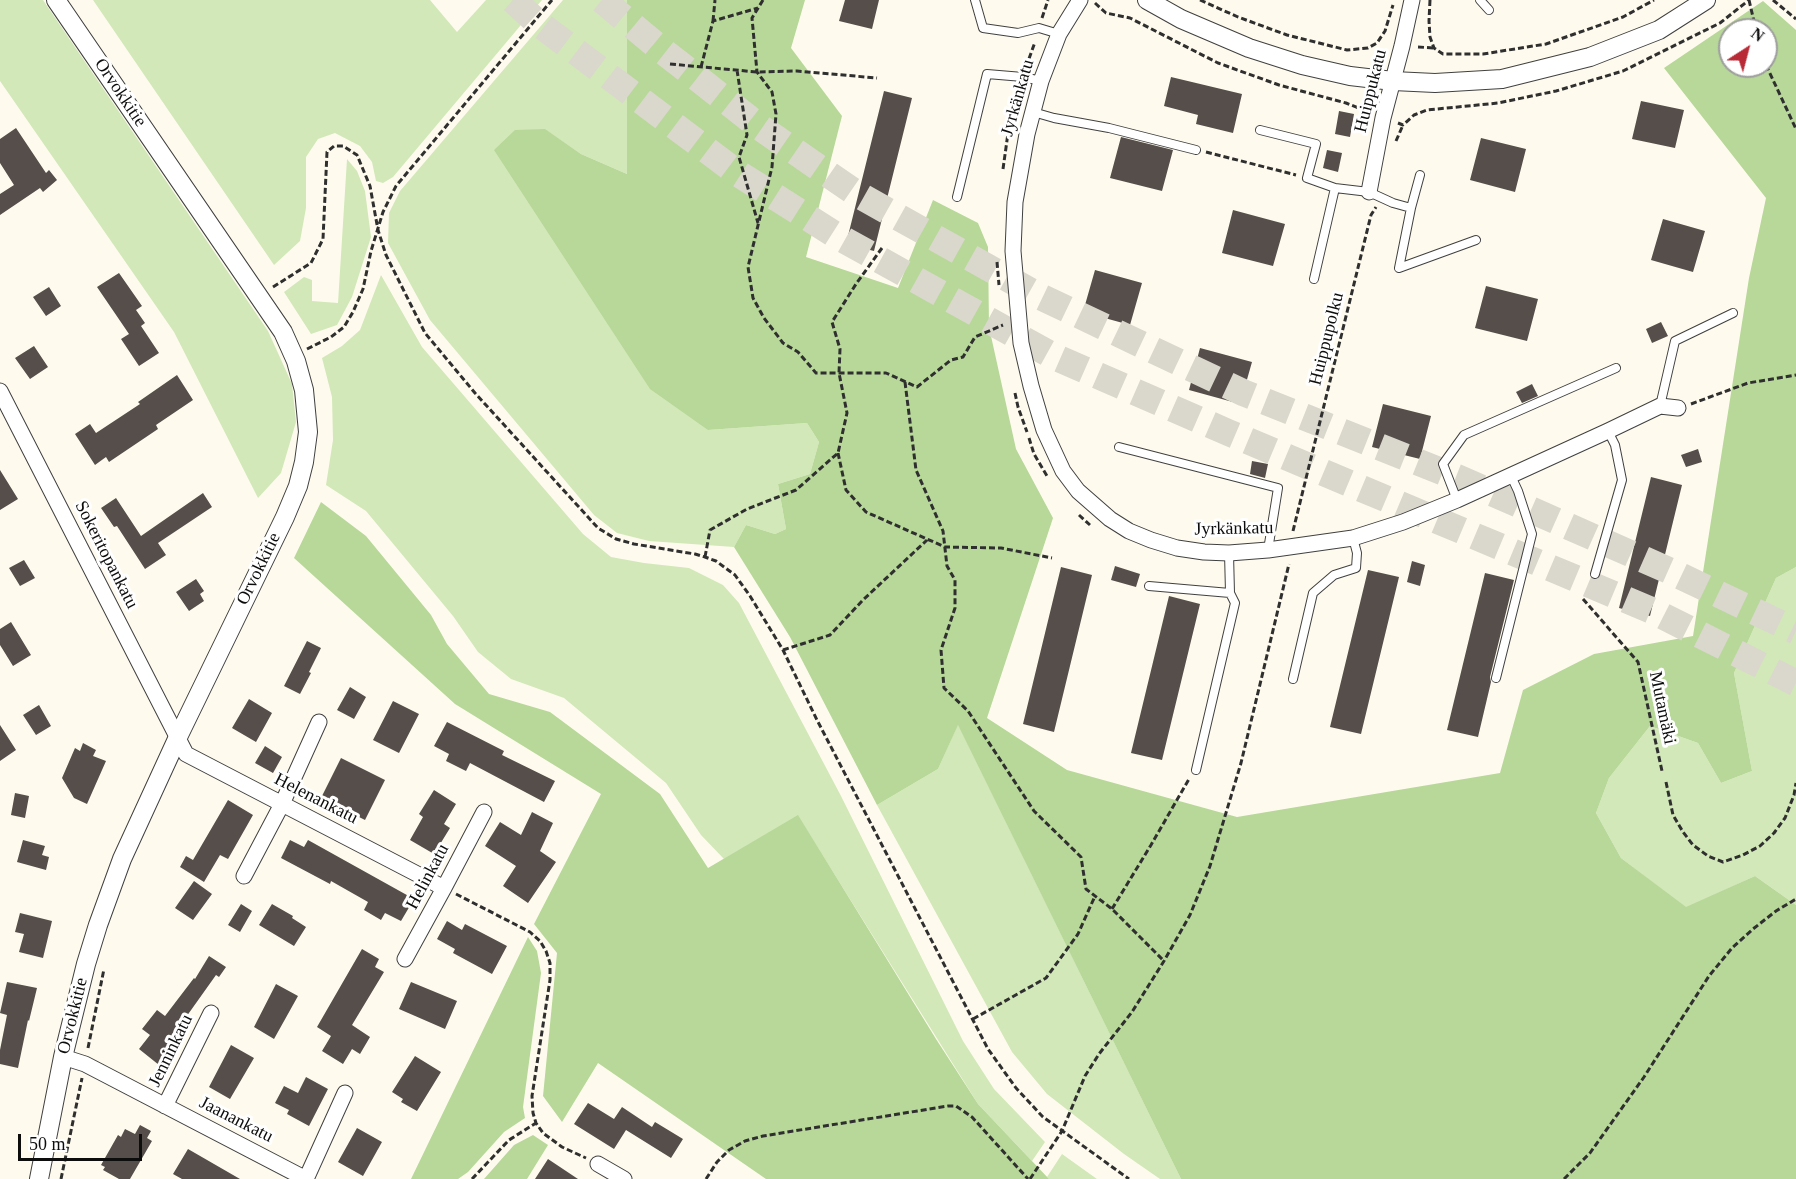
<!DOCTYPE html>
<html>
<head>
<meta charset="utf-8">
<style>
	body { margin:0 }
	#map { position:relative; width:1796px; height:1179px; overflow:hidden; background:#fefbee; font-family:"Times New Roman",serif }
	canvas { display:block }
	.north { position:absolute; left:1718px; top:18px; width:60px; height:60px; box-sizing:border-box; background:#fff; border:2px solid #9e9e9e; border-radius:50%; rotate:36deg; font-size:16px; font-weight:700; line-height:24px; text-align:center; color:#0d0d0d }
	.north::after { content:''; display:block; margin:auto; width:21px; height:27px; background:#b82a35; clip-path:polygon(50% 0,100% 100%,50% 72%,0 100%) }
	.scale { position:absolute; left:18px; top:1134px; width:124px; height:27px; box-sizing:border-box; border:3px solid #0d0d0d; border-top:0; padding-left:8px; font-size:18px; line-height:21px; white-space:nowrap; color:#0d0d0d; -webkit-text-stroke:4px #fff; paint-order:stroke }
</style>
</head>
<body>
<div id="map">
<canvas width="1796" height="1179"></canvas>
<div class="north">N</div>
<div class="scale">50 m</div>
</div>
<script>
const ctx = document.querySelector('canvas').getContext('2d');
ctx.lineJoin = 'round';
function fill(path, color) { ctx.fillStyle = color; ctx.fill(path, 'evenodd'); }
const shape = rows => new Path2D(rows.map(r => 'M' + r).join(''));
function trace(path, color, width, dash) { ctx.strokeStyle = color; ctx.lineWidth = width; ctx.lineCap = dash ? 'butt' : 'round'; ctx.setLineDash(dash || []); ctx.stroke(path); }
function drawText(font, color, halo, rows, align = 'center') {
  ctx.font = font + ' "Times New Roman",serif'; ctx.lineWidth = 6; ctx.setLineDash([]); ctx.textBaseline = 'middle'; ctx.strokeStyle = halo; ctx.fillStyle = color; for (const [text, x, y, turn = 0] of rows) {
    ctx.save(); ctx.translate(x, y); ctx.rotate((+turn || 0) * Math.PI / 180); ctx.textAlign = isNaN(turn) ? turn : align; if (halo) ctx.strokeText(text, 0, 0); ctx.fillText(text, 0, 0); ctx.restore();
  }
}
fill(shape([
	[0,0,43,0,268,331,292,384,296,422,281,473,258,498,174,332,0,81],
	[93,0,430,0,457,32,486,0,542,0,393,177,383,183,376,181,372,162,360,146,335,133,318,139,306,157,306,208,300,241,274,265],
	[563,0,627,0,627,174,581,154,544,129,708,430,807,423,819,442,810,474,778,484,786,529,775,534,746,525,734,547,649,541,617,533,594,515,430,320,388,243,389,213,400,191],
	[347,159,357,171,365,191,371,237,352,297,337,325,311,334,284,292,304,277,312,280,312,301,338,303],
	[381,275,422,347,583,534,611,557,644,563,689,568,723,585,739,603,841,796,963,1041,994,1089,1045,1142,1032,1161,978,1104,798,816,724,859,701,835,666,783,564,698,511,679,478,652,453,616,366,511,326,485,333,440,332,397,322,358,342,346,360,330],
	[1796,567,1796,905,1755,876,1686,908,1621,858,1596,813,1609,778,1650,726,1698,743,1721,783,1752,771,1734,673,1776,578],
	[958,724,1181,1179,1160,1179,1124,1154,1047,1094,1012,1052,877,805,938,769],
	[1062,1154,1097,1179,1049,1179,1047,1177]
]), '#d2e8b9');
fill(shape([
	[627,0,805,0,791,48,842,116,806,257,898,288,933,200,978,223,988,247,989,327,1016,449,1053,518,987,718,1067,770,1237,817,1500,773,1523,690,1594,654,1693,636,1749,278,1766,198,1664,68,1763,1,1796,30,1796,567,1776,578,1734,673,1752,771,1721,783,1698,743,1650,726,1609,778,1596,813,1621,858,1686,907,1755,876,1796,905,1796,1179,1181,1179,958,725,938,769,877,805,790,637,734,547,746,525,775,534,786,529,778,484,810,474,819,442,807,423,708,430,650,389,494,150,515,130,545,129,581,154,627,174],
	[1730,30,1766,30,1766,66,1730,66],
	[321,502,366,536,431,615,447,644,489,694,550,712,660,794,708,868,798,815,936,1039,978,1104,1049,1179,766,1179,598,1063,562,1122,543,1096,557,953,534,924,601,794,455,704,294,558],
	[528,937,537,951,541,973,523,1107,525,1118,504,1132,468,1172,458,1179,411,1179],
	[533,1135,548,1145,527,1179,484,1179,514,1145]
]), '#b7d898');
fill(shape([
	[845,0,879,0,872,29,839,21],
	[1171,77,1242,94,1233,133,1196,124,1198,115,1164,106],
	[884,91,912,98,874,251,846,244],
	[1641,101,1684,110,1675,148,1632,139],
	[1339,111,1354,114,1350,137,1335,134],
	[16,128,46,173,49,170,57,180,43,192,40,188,0,215,0,194,14,185,0,163,0,139],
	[1121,137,1173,150,1162,191,1110,178],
	[1481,138,1526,149,1515,192,1470,180],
	[1327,150,1342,153,1338,172,1323,168],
	[1233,210,1285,224,1273,266,1222,253],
	[1663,219,1705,231,1693,272,1651,260],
	[1095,270,1142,283,1130,325,1083,312],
	[119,273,142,306,136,310,145,323,141,326,159,353,139,366,121,339,129,334,97,287],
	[1486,286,1538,299,1527,341,1475,328],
	[49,287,61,306,46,316,33,297],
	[1661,322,1668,336,1652,343,1646,329],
	[34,346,48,367,30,379,15,358],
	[1200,348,1252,362,1240,404,1189,390],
	[177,375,193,400,156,425,158,429,109,462,106,457,95,465,75,434,90,424,96,433,140,404,138,402],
	[1532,384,1538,396,1522,403,1516,392],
	[1383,404,1431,416,1420,459,1372,447],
	[1698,449,1702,462,1686,467,1681,455],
	[1252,461,1268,464,1265,478,1250,474],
	[0,470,18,499,0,510],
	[1651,477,1682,485,1650,616,1619,608],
	[203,493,212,507,158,543,166,555,145,569,117,526,114,527,101,508,116,498,141,536],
	[24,560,35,578,20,586,9,568],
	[1412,561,1425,565,1420,586,1407,582],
	[1115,566,1140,574,1136,587,1111,580],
	[1061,567,1092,575,1054,732,1023,724],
	[1368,570,1399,577,1361,734,1330,727],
	[1485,573,1514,580,1490,677,1491,682,1478,737,1447,730],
	[196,579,204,591,200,594,204,601,189,611,176,592],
	[1169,596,1200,604,1162,760,1131,753],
	[11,622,31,655,13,666,0,645,0,629],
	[307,641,321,648,309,672,311,673,300,694,284,686],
	[350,687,366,697,354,719,337,710],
	[249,699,272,713,256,742,232,728],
	[393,701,419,714,399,753,373,740],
	[39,705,51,726,36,735,23,715],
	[447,722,504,751,502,755,555,781,544,802,470,763,466,771,446,761,449,754,434,746],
	[0,725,16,750,0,761],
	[83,743,96,750,93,756,106,761,87,804,74,798,62,778,75,748,80,751],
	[265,746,282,757,273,773,255,763],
	[341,758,385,780,365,820,321,798],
	[434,790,456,804,444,824,450,828,434,854,410,840,423,817,419,814],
	[15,793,29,796,25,818,11,815],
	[228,800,253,815,228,859,220,855,204,882,180,867,186,856,193,860],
	[532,812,553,823,540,851,556,862,528,903,503,886,516,866,485,846,500,822,521,835],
	[23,840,45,846,42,855,49,857,46,870,17,862],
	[290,840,304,847,308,840,414,899,401,921,385,913,381,920,364,910,368,902,331,881,330,884,281,858],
	[194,881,212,894,193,920,175,908],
	[241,904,252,911,240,932,228,925],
	[272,904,293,916,292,918,306,927,294,946,259,925],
	[20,913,52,921,43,958,19,952,24,934,15,932],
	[447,921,462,930,465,924,507,946,492,974,453,953,455,949,437,939],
	[362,949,379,959,375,967,384,972,352,1025,370,1037,360,1054,352,1049,343,1064,322,1051,331,1036,317,1027],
	[209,956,226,967,219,977,216,975,179,1027,185,1032,159,1065,139,1049,150,1035,142,1029,157,1010,165,1016,194,978,195,979],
	[7,982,37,988,29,1021,28,1020,18,1068,0,1064,0,1050,7,1015,0,1013],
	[411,982,457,1001,445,1029,399,1009],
	[276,984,298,996,274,1039,254,1027],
	[231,1045,254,1058,230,1099,209,1087],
	[415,1056,441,1072,417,1111,401,1102,403,1099,392,1092],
	[306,1077,328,1089,309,1126,287,1114,289,1110,275,1103,284,1086,298,1093],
	[588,1103,614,1119,622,1107,652,1127,655,1122,683,1139,671,1158,626,1130,614,1149,574,1124],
	[140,1125,151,1131,147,1138,152,1141,130,1179,119,1179,103,1170,105,1167,101,1165,118,1135,121,1137,125,1129,135,1134],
	[357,1128,382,1142,363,1176,338,1162],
	[188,1149,240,1179,182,1179,173,1174],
	[548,1159,578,1179,535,1179]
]), '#554e4a');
trace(shape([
	[513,0,538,23,736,172,837,236,1053,356,1227,432,1653,611,1796,683],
	[602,0,663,51,761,128,857,194,1039,296,1244,393,1463,480,1670,571,1796,631]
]), '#dad7cc', 27, [27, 14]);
const service = shape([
	[975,0,983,28,1018,33,1039,28,1059,34],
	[1480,0,1489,10],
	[1033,112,1054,118,1109,128,1196,150],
	[1260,130,1316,144,1307,178,1335,188,1369,192,1393,203,1411,208],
	[1420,175,1411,208,1399,268,1476,240],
	[957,197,987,74,1023,77,1041,81],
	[1314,279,1335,188],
	[1660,406,1675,341,1733,313],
	[1119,447,1278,488,1268,550],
	[1457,500,1443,464,1464,435,1616,368],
	[1595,574,1622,480,1615,445,1608,431],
	[1149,586,1230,593],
	[1496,678,1532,534,1518,491,1511,476],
	[1293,679,1313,593,1334,575,1356,568,1357,553,1353,538],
	[1196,770,1235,603,1230,593,1229,553]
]);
const minor = shape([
	[1080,0,1059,34,1041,81,1027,134,1015,202,1013,251,1021,343,1031,386,1044,430,1063,471,1078,491,1110,519,1129,531,1151,540,1177,548,1204,552,1229,553,1268,550,1353,538,1403,522,1457,500,1608,431,1660,406,1678,408],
	[1369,192,1383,118,1402,46,1412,0],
	[0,391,186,754,444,888],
	[244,876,282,804,319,722],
	[405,959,444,888,484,812],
	[63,1057,85,1064,306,1179,345,1093],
	[165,1106,211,1013],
	[598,1164,624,1179]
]);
const tertiary = shape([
	[1147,0,1181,19,1249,48,1302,65,1350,76,1393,81,1435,83,1502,79,1590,57,1659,30,1706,0],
	[39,1179,63,1057,86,964,98,925,122,859,178,737,285,517,298,486,304,462,308,432,304,390,296,361,283,332,56,0]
]);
trace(service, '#404040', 10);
trace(minor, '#404040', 17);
trace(tertiary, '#404040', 20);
trace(shape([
	[763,0,752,18,757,72,772,92,776,114,772,167,748,267,753,298,764,318,783,343,798,352,816,373,886,373,917,387,951,360,963,357,975,337,1003,325],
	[1200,0,1238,17,1287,35,1347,50,1368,48,1377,43,1385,31,1393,5],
	[1430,0,1429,21,1430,37,1434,48,1443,54,1483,54,1546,44,1623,17,1654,0],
	[1749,0,1756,30],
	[1773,0,1796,19],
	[1095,3,1106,13,1130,18,1218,63,1279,85,1346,103,1369,112],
	[1042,18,1048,0],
	[713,21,715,0],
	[1418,47,1434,48],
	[670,64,757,72,797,71,877,78],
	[1766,65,1796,129],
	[701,67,713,21,758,8],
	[1026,67,1035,42],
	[737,70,747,135,739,157,758,223],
	[1398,123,1403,125,1414,115,1427,110,1498,103,1556,91,1623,71,1720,23,1749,0],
	[1396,141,1403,125],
	[1206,152,1296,175],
	[1003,169,1009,126,1020,87],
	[997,262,999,285],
	[273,287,311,263,323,239,327,152,334,146,343,146,357,155,370,186,378,230,386,255,425,333,475,393,598,528,616,539,634,544,695,554,705,557,716,561,735,575,750,596,783,650,817,720,988,1049,1016,1088,1043,1117,1129,1179],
	[307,349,331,337,344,327,353,312,363,289,371,251,383,212,396,186,552,0],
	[905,382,916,470,943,531,947,566,955,580,955,608,941,650,944,688,968,711,1034,811,1081,857,1086,889,1112,909,1164,961],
	[1015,393,1018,407,1027,432],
	[1691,404,1748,383,1796,375],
	[1029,438,1034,454,1047,476],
	[838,453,846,490,866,512,945,547,1001,548,1052,558],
	[1079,515,1090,525],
	[1293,531,1371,215,1376,207],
	[705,557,710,530,747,509,796,490,838,453,847,413,839,373,840,349,832,322,856,284,882,248],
	[1583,599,1638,662,1662,771],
	[783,650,830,635,863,600,927,540],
	[1666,782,1673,815,1683,832,1693,845,1708,856,1723,862,1743,855,1760,846,1774,833,1785,818,1794,795,1796,783],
	[456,894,530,932,540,941,546,951,550,963,550,980,532,1096,533,1113,536,1123,543,1133,562,1147,586,1158],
	[1112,909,1151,845,1189,779],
	[973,1019,1046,978,1078,934,1095,896],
	[88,1048,104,969],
	[61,1179,82,1078],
	[472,1179,509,1140,536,1123],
	[706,1179,717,1162,729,1150,745,1141,763,1136,948,1106,956,1106,972,1117,1028,1179],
	[1030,1179,1062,1131,1085,1076,1099,1054,1132,1012,1164,961,1190,915,1210,866,1241,763,1289,564],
	[1564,1179,1590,1153,1644,1077,1709,976,1732,948,1753,929,1776,911,1796,899]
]), '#2f2f2f', 3, [6, 3]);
trace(service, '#fff', 8);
trace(minor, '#fff', 15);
trace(tertiary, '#fff', 18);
drawText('18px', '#0d0d0d', '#fff', [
	["Huippukatu",1371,91,-76],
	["Orvokkitie",120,93,56],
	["Jyrkänkatu",1018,98,-74],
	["Huippupolku",1327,339,-76],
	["Jyrkänkatu",1234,529,-1],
	["Sokeritopankatu",106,555,63],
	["Orvokkitie",259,569,-64],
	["Mutamäki",1662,708,78],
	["Helenankatu",316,799,27],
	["Helinkatu",428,877,-62],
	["Orvokkitie",73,1016,-76],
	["Jenninkatu",171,1051,-64],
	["Jaanankatu",236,1120,27]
]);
</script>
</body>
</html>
